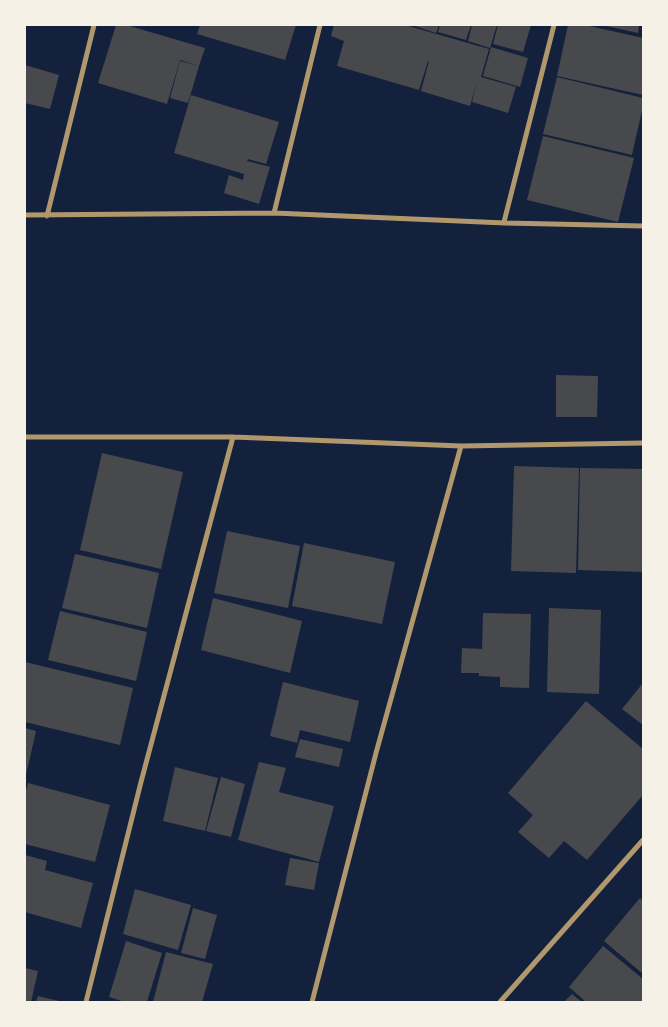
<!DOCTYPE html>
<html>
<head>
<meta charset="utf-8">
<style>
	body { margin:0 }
	#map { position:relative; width:668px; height:1027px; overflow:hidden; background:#14213d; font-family:Quicksand,sans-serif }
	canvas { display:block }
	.frame { position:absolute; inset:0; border:26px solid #f6f1e7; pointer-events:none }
</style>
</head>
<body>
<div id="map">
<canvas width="668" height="1027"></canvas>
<div class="frame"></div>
</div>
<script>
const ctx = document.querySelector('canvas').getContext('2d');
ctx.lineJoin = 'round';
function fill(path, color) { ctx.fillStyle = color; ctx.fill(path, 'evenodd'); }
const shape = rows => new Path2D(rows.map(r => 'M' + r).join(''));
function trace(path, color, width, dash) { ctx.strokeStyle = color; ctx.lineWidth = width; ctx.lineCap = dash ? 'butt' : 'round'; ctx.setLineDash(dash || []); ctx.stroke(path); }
fill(shape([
	[116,25,126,25,205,48,199,66,180,60,167,104,98,83],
	[200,25,296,25,285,60,197,34],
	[334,25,405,25,489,49,481,77,516,87,508,113,472,102,477,81,470,106,421,91,429,61,428,61,419,90,337,66,344,41,331,36],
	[412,25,439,25,436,33],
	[440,25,471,25,466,40,438,32],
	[472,25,497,25,490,48,468,41],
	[498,25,531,25,523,52,493,44],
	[568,25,585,25,643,38,643,95,557,76],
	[602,25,639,25,638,33],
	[491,47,528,58,520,87,483,76],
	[180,61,199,66,188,103,170,98],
	[25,65,59,75,50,109,25,103],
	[557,77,643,98,643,106,632,155,543,134],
	[191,95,279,122,266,164,248,159,247,161,270,167,259,204,224,193,229,175,243,180,244,174,174,153],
	[543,136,634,158,618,222,527,200],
	[556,375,598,376,597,417,556,417],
	[102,453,183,472,161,569,80,550],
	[514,466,579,468,576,573,511,571],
	[580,468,643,469,643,572,578,570],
	[227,531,300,546,288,608,214,593],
	[304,543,395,562,382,624,292,606],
	[75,554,159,573,147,628,62,608],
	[213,598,302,621,290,673,201,650],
	[549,608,601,610,599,694,547,692],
	[60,611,147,632,136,681,48,660],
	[483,613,531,614,529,688,500,687,500,677,479,676,479,673,461,673,462,648,482,649],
	[25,662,133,688,120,745,25,722],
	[283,682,359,701,350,742,300,730,297,743,270,736],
	[643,683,643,725,622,709],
	[586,701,643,749,643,795,587,860,564,841,549,858,518,832,533,815,508,793],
	[25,728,36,731,26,775,25,775],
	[300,739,343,749,339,767,295,757],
	[259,762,286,768,279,792,334,806,319,862,238,840],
	[175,767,218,778,205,831,163,821],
	[221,777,245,784,231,837,206,831],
	[28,783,110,805,95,862,25,844,25,794],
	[25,855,47,861,45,870,93,883,81,928,25,912],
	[290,858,319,863,314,890,285,885],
	[135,889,191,905,178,950,123,934],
	[640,898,643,901,643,974,604,941],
	[193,908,217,915,205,959,181,953],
	[126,941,162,953,147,1002,125,1002,109,997],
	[603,946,643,979,643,1002,586,1002,569,987],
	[166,952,213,964,202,1002,153,1002],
	[25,968,38,971,31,1002,25,1002],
	[572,994,582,1002,564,1002],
	[38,996,59,1001,59,1002,36,1002]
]), '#48494c');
trace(shape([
	[274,213,320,25],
	[25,215,274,213,505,223,643,226],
	[47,216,94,25],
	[504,222,554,25],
	[25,437,233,437,461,446,643,443],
	[86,1002,141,782,233,437],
	[312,1002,376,753,461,446],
	[500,1002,643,840]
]), '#b1986c', 5);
</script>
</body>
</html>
